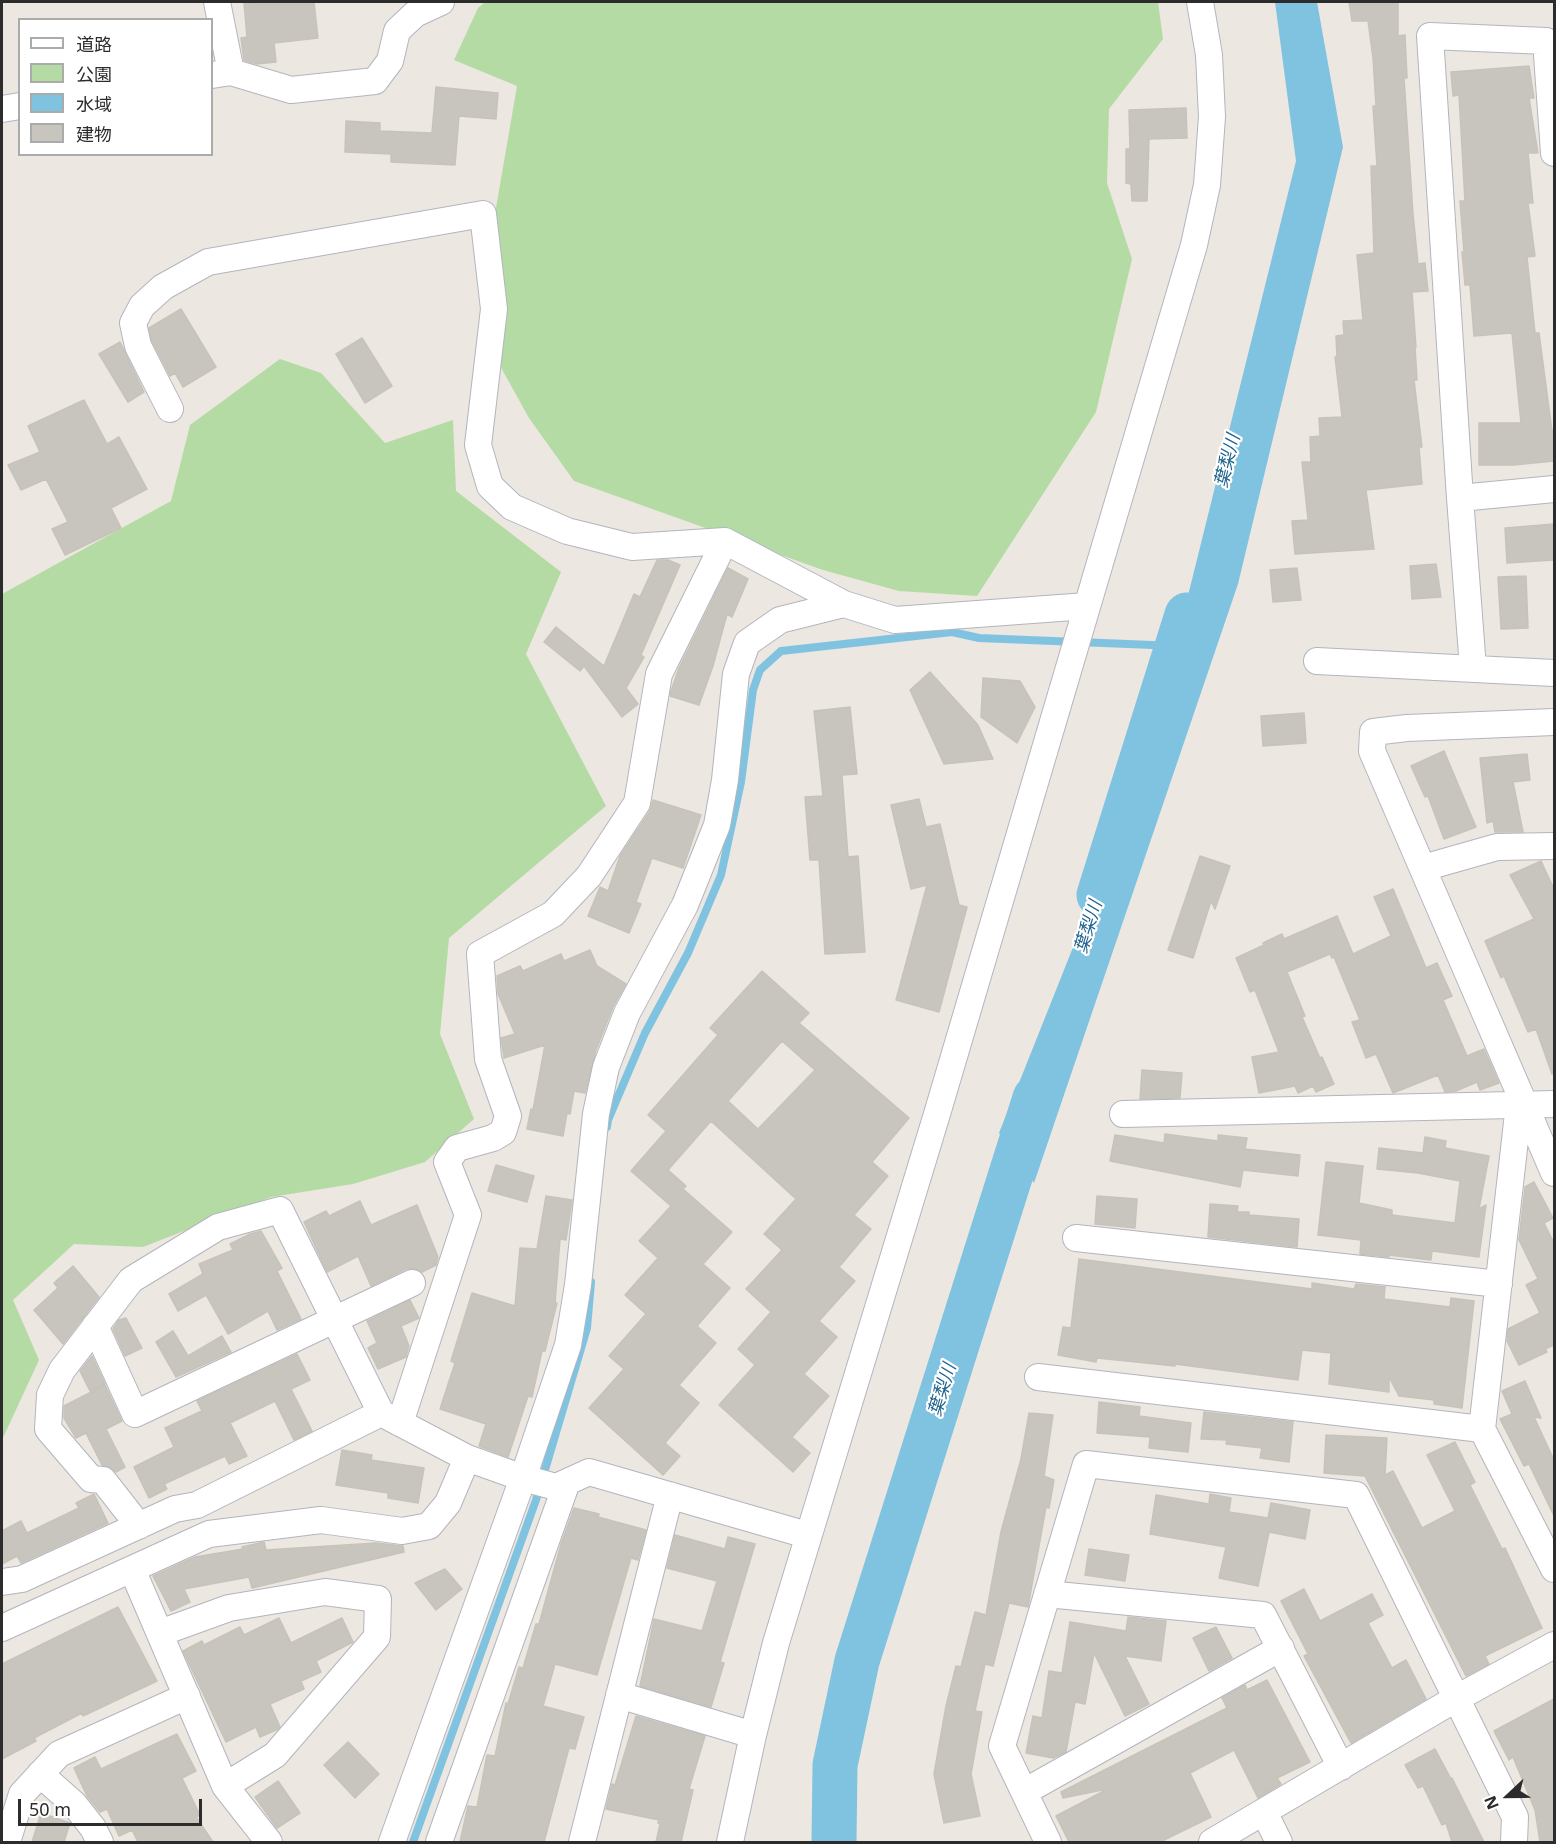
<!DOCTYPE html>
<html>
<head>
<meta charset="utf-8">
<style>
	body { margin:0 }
	#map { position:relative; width:1556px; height:1844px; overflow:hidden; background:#ece7e0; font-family:"Noto Sans","Noto Sans JP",sans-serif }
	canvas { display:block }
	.frame { position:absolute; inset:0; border:3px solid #2c2c2c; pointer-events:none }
	.legend { position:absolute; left:18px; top:18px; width:195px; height:138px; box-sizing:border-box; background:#fff; border:2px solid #ababab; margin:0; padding:8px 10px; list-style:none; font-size:18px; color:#2c2c2c }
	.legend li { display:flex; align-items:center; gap:12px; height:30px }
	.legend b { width:30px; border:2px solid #ababab }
	.north { position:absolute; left:1478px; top:1766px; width:60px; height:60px; -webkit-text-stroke:4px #fff; paint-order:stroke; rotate:248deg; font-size:16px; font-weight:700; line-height:24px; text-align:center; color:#2c2c2c }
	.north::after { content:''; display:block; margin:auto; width:21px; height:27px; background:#2c2c2c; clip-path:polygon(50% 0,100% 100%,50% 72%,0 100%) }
	.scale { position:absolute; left:18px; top:1799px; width:184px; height:27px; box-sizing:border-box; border:3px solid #2c2c2c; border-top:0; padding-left:8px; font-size:18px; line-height:21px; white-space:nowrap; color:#2c2c2c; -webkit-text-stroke:4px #fff; paint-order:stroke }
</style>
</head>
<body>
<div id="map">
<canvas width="1556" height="1844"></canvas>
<div class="frame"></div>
<ul class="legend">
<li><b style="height:8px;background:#fff"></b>道路</li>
<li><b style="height:16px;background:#b4dba3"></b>公園</li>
<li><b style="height:16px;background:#80c3e1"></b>水域</li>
<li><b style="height:16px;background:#c8c5be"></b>建物</li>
</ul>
<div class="north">N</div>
<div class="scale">50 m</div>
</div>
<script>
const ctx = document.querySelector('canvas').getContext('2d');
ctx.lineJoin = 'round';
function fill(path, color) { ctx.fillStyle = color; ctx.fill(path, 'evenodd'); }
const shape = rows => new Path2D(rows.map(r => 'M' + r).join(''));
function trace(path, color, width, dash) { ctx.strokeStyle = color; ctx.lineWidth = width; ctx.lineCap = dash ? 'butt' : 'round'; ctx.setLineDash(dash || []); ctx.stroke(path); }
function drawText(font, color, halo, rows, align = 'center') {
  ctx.font = font + ' "Noto Sans","Noto Sans JP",sans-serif'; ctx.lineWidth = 4.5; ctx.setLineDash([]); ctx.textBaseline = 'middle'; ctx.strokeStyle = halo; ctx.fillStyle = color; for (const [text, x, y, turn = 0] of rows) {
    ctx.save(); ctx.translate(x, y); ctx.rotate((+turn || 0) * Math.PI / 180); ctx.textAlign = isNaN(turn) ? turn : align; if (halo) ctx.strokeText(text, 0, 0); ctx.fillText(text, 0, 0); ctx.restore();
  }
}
fill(shape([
	[485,2,1158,2,1163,39,1109,109,1107,183,1132,259,1096,412,977,596,899,591,823,570,574,481,529,418,484,337,496,208,517,86,454,60,478,8],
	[280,359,321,373,385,443,453,420,456,491,561,572,526,654,606,806,449,938,440,1034,474,1119,425,1162,353,1184,271,1197,143,1247,74,1244,13,1300,39,1360,2,1440,2,594,171,501,190,425]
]), '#b4dba3');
fill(shape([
	[1275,2,1317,2,1343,147,1238,584,1034,1183,999,1133,1117,837,1169,672,1296,161]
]), '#80c3e1');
trace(shape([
	[607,1127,608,1120,645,1033,688,953,721,875,741,782,753,690,760,670,781,651,952,632,979,638,1177,646],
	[413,1842,536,1500,587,1328,591,1282]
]), '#80c3e1', 8);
trace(shape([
	[1099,895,1187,615],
	[834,1842,835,1765,857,1661,1035,1098]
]), '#80c3e1', 45);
const building = shape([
	[260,2,314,2,318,38,274,43,276,62,257,64,244,60,241,38,247,37,244,3,260,2],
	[1349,2,1398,2,1398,36,1405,35,1407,78,1404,78,1413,214,1418,264,1425,263,1428,291,1412,292,1416,347,1415,347,1417,380,1414,380,1422,447,1419,447,1422,484,1366,490,1374,549,1295,554,1292,521,1308,520,1302,462,1311,462,1310,437,1320,436,1319,418,1342,417,1335,357,1337,357,1336,336,1344,335,1343,321,1363,320,1357,255,1374,253,1371,166,1377,166,1373,106,1376,106,1373,58,1368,21,1352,21,1349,2],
	[1529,66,1534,98,1529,98,1538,153,1528,153,1533,203,1528,203,1535,256,1527,257,1535,333,1539,333,1552,431,1554,430,1554,461,1513,465,1479,465,1479,423,1521,423,1512,333,1474,336,1470,285,1465,285,1462,252,1464,252,1460,201,1465,201,1459,95,1453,96,1451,72,1529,66],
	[436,87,498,93,496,119,459,116,455,165,391,162,391,154,345,152,346,121,380,123,380,131,432,133,436,87],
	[1186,108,1187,138,1149,139,1147,201,1132,201,1131,184,1126,183,1126,149,1130,149,1129,110,1186,108],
	[181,309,216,367,183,387,175,373,170,376,152,341,149,328,181,309],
	[362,338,392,386,365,403,336,354,362,338],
	[120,342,144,392,128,402,99,354,120,342],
	[84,400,107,444,119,437,147,489,111,508,121,528,65,555,52,529,68,522,46,479,21,490,8,465,40,452,28,426,84,400],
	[1554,524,1554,560,1507,563,1505,528,1554,524],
	[657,560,668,560,680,565,641,655,644,657,626,688,638,704,622,717,584,666,580,671,544,642,556,627,604,666,634,594,640,597,657,560],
	[1436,564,1441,597,1412,599,1410,566,1436,564],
	[728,568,748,579,732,617,727,614,713,666,699,705,670,696,671,691,679,668,728,568],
	[1297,568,1301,600,1273,602,1270,570,1297,568],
	[1526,576,1528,628,1501,629,1498,577,1526,576],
	[930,672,978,725,993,759,944,764,910,690,930,672],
	[983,678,1020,681,1035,707,1017,743,981,717,983,678],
	[850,707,857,774,842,775,848,857,858,856,865,952,825,954,819,860,810,860,805,797,823,796,814,711,850,707],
	[1304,713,1306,743,1263,746,1261,716,1304,713],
	[1444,751,1476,827,1444,839,1428,796,1425,797,1411,766,1444,751],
	[1527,754,1530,780,1513,782,1523,832,1495,832,1493,821,1487,823,1480,758,1527,754],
	[919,799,926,827,940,824,959,905,967,907,939,1012,896,1000,927,885,911,889,891,805,919,799],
	[653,800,701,815,683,868,652,858,636,902,641,904,629,933,588,916,600,887,608,891,620,856,650,811,653,800],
	[1200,856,1230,866,1215,909,1211,901,1193,958,1168,950,1200,856],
	[1541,861,1554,889,1554,1074,1552,1074,1536,1029,1528,1032,1504,976,1501,978,1485,941,1534,919,1510,875,1541,861],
	[1393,889,1426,968,1437,963,1452,996,1443,1000,1467,1056,1484,1049,1499,1083,1480,1090,1477,1082,1456,1091,1445,1092,1438,1075,1393,1093,1376,1054,1366,1058,1352,1022,1360,1020,1334,957,1332,958,1330,954,1287,972,1305,1016,1302,1017,1320,1058,1322,1057,1334,1084,1316,1092,1313,1086,1298,1093,1295,1086,1259,1093,1252,1057,1279,1052,1255,990,1250,992,1236,958,1264,945,1263,943,1282,934,1284,939,1337,916,1353,954,1391,936,1374,897,1393,889],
	[590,950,597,966,626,984,613,1007,596,1050,585,1093,574,1091,570,1114,567,1113,563,1136,527,1129,531,1109,533,1110,545,1045,504,1058,501,1038,515,1034,498,994,497,976,520,966,523,971,561,954,564,961,590,950],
	[762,971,809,1013,799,1023,909,1118,872,1162,888,1176,854,1215,871,1229,839,1267,855,1281,819,1321,837,1337,804,1374,829,1396,792,1437,810,1453,793,1472,719,1405,755,1365,738,1349,771,1312,746,1289,782,1250,764,1234,796,1199,711,1121,668,1170,686,1186,683,1189,732,1232,703,1264,730,1288,697,1326,716,1343,679,1385,699,1403,665,1443,680,1456,663,1475,589,1408,624,1369,609,1356,646,1314,625,1295,658,1258,639,1241,671,1206,631,1171,666,1131,648,1115,718,1035,710,1028,762,971],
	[782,1041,815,1070,758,1129,728,1101,782,1041],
	[1142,1070,1182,1073,1180,1098,1140,1099,1142,1070],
	[1165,1134,1218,1141,1218,1135,1247,1138,1245,1149,1300,1155,1298,1176,1243,1170,1240,1187,1110,1161,1115,1135,1164,1143,1165,1134],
	[1425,1137,1446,1141,1445,1148,1489,1156,1479,1209,1486,1205,1479,1257,1432,1251,1431,1260,1389,1255,1389,1257,1360,1254,1361,1240,1318,1235,1326,1162,1363,1166,1359,1203,1392,1210,1392,1215,1455,1223,1460,1181,1418,1173,1377,1169,1379,1148,1423,1153,1425,1137],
	[496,1165,534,1176,527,1202,488,1191,496,1165],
	[1534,1182,1553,1218,1544,1223,1554,1243,1554,1345,1545,1349,1547,1352,1519,1365,1507,1341,1508,1329,1540,1313,1526,1285,1538,1279,1519,1240,1525,1187,1534,1182],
	[546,1196,572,1200,570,1214,566,1240,560,1239,555,1303,557,1303,545,1351,542,1351,532,1397,528,1396,508,1457,479,1446,486,1424,440,1409,455,1363,451,1361,472,1293,515,1306,520,1248,537,1249,546,1196],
	[1097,1196,1137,1199,1135,1228,1095,1224,1097,1196],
	[360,1201,371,1225,417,1205,438,1257,436,1265,422,1272,414,1268,406,1269,371,1286,358,1256,327,1272,304,1222,326,1211,329,1216,360,1201],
	[1210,1204,1238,1206,1237,1212,1249,1212,1249,1215,1299,1219,1297,1247,1208,1237,1210,1204],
	[261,1231,282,1268,277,1271,301,1319,277,1330,268,1311,228,1334,206,1295,178,1311,169,1294,203,1274,199,1264,233,1250,230,1244,250,1234,261,1231],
	[1079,1259,1312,1289,1312,1283,1354,1289,1356,1284,1385,1287,1384,1299,1450,1307,1451,1298,1474,1301,1462,1408,1434,1404,1434,1400,1399,1396,1389,1377,1389,1392,1329,1384,1331,1353,1302,1350,1298,1380,1175,1364,1175,1366,1097,1358,1096,1362,1058,1355,1063,1327,1071,1328,1079,1259],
	[73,1266,99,1297,63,1344,34,1310,58,1288,54,1283,73,1266],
	[410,1300,419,1318,401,1326,409,1346,406,1357,378,1369,368,1348,377,1343,367,1321,410,1300],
	[126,1318,142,1348,125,1356,113,1329,119,1320,126,1318],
	[173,1331,188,1356,222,1336,231,1352,176,1377,156,1342,173,1331],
	[297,1354,310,1380,291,1389,312,1431,294,1440,275,1401,230,1423,247,1456,229,1464,225,1456,164,1484,167,1489,149,1498,134,1467,174,1447,165,1428,202,1411,197,1401,297,1354],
	[92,1356,105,1384,90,1391,80,1371,92,1356],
	[1525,1381,1541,1418,1534,1417,1554,1460,1554,1516,1529,1464,1524,1466,1500,1419,1512,1414,1502,1391,1525,1381],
	[105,1385,122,1421,106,1429,125,1467,116,1472,110,1467,102,1465,86,1433,76,1438,64,1418,64,1406,105,1385],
	[1099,1402,1140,1407,1139,1416,1191,1423,1188,1452,1149,1448,1150,1437,1097,1433,1099,1402],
	[1204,1412,1293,1422,1289,1462,1260,1458,1262,1448,1226,1444,1227,1440,1201,1439,1204,1412],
	[1029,1413,1053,1415,1044,1476,1054,1480,1049,1508,1046,1507,1028,1607,1009,1603,993,1666,985,1664,975,1711,982,1712,971,1774,980,1816,944,1823,934,1774,946,1706,956,1666,961,1667,975,1612,986,1615,1001,1532,1021,1459,1029,1413],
	[1326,1435,1387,1438,1385,1475,1393,1471,1422,1528,1455,1511,1427,1455,1455,1442,1475,1482,1470,1485,1502,1549,1505,1548,1542,1628,1485,1656,1489,1664,1466,1676,1365,1476,1324,1473,1326,1435],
	[342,1450,372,1455,371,1460,424,1468,418,1503,388,1498,388,1493,336,1485,342,1450],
	[94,1494,108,1523,21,1563,17,1556,2,1564,2,1531,21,1521,27,1533,79,1508,76,1503,94,1494],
	[1210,1494,1231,1498,1229,1512,1268,1518,1271,1503,1310,1510,1305,1539,1269,1532,1258,1586,1219,1578,1226,1547,1150,1534,1156,1495,1209,1504,1210,1494],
	[574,1508,599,1514,598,1517,646,1530,638,1560,631,1558,630,1561,597,1675,555,1664,543,1706,584,1717,575,1749,569,1748,544,1842,460,1842,468,1806,477,1807,487,1755,495,1756,506,1703,508,1704,519,1667,523,1668,536,1624,539,1624,561,1544,574,1508],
	[675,1535,725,1549,728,1537,755,1544,720,1662,724,1663,711,1707,640,1686,654,1619,702,1631,717,1581,667,1568,675,1535],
	[264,1542,266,1550,376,1543,403,1546,404,1552,252,1588,249,1577,184,1589,190,1602,171,1611,153,1576,195,1557,243,1549,242,1547,264,1542],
	[1089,1549,1129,1555,1125,1581,1085,1575,1089,1549],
	[445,1569,462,1589,436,1610,415,1583,445,1569],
	[1304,1589,1320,1621,1372,1594,1383,1615,1368,1623,1392,1668,1406,1660,1426,1699,1351,1743,1304,1656,1308,1654,1281,1601,1304,1589],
	[118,1607,157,1681,83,1716,82,1713,34,1738,36,1741,2,1759,2,1664,118,1607],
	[1128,1617,1166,1621,1161,1661,1125,1656,1149,1704,1125,1716,1094,1653,1085,1704,1075,1702,1066,1752,1053,1758,1026,1753,1033,1716,1042,1718,1049,1671,1062,1673,1070,1622,1126,1631,1128,1617],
	[279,1618,291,1643,342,1618,353,1642,316,1661,321,1672,301,1681,304,1689,270,1704,280,1727,278,1729,260,1737,256,1727,226,1742,183,1651,202,1641,204,1645,240,1627,244,1635,279,1618],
	[1216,1627,1232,1658,1209,1671,1193,1638,1216,1627],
	[1267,1680,1310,1762,1277,1778,1281,1784,1258,1798,1234,1750,1190,1773,1211,1817,1160,1842,1069,1842,1056,1816,1102,1792,1102,1790,1063,1798,1061,1792,1227,1708,1222,1698,1245,1685,1247,1690,1267,1680],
	[1554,1699,1554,1842,1540,1842,1535,1810,1513,1757,1509,1760,1494,1731,1554,1699],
	[636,1716,705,1736,689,1789,693,1790,681,1842,656,1842,660,1824,658,1823,659,1820,606,1809,612,1784,615,1785,636,1716],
	[177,1734,196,1771,182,1778,200,1815,196,1817,213,1842,138,1842,132,1830,119,1836,107,1809,100,1812,87,1796,74,1768,95,1757,101,1769,177,1734],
	[348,1742,379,1774,355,1798,324,1765,348,1742],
	[1435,1749,1451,1779,1452,1778,1484,1842,1452,1842,1446,1823,1442,1825,1423,1786,1418,1788,1405,1765,1435,1749],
	[278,1781,300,1813,277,1828,255,1797,278,1781],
	[41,1813,70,1823,64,1842,32,1842,41,1813]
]);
fill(building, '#c8c5be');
trace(building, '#c7c3ba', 1.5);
const minor = shape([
	[217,2,231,72],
	[212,75,231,72,291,90,375,81,390,61,397,31,415,14,441,2],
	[2,109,20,106],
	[170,409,138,346,133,323,142,306,163,287,208,262,483,214,494,309,478,445,490,486,512,507,567,531,632,547,725,541,844,604],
	[1460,498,1554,489],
	[1317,661,1554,673],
	[1473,668,1460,498,1430,36,1546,41,1554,153],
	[1554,722,1407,728,1373,732,1372,751,1554,1173],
	[1423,868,1497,847,1554,846],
	[1519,1105,1482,1429,1554,1569],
	[1123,1114,1554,1104],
	[1076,1238,1499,1284],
	[95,1326,135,1414,412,1283],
	[1038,1377,1482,1429],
	[400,1423,468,1215,447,1162,457,1148,493,1138,503,1132,508,1116,488,1059,480,954,553,914,589,876,637,803,659,674,725,541],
	[139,1526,103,1480,91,1479,48,1429,50,1395,62,1370,131,1280,218,1227,280,1210,381,1413,467,1458,523,1478,556,1487,589,1472,807,1535],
	[132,1569,225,1786,269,1842],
	[2,1582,22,1579,175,1509,197,1505,381,1413],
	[1047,1594,1263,1615,1341,1767],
	[2,1628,209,1534,321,1520,402,1531,429,1526,448,1503,467,1458],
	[160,1633,229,1608,325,1592,378,1599,377,1637,275,1755,225,1786],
	[619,1695,753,1735],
	[40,1774,74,1804,93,1828,100,1842],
	[1024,1792,1281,1648],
	[1264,1812,1279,1842],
	[7,1842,22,1794,59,1754,187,1696],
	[392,1842,523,1478,568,1345,578,1285,596,1114,606,1067,627,1013,685,905,717,825,725,780,736,674,747,643,780,620,844,604,895,620,1087,606],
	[439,1842,567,1482],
	[582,1842,670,1495],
	[730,1842,753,1735,776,1643,937,1114,1194,245,1207,185,1212,117,1209,55,1200,2],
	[1048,1842,1002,1746,1086,1464,1356,1495,1515,1817,1514,1842],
	[1212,1842,1457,1698,1554,1645]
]);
trace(minor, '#b3b5be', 28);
trace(minor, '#fff', 26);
drawText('italic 18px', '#1e628e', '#fff', [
	["葉梨川",1228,461,-76],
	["葉梨川",1089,927,-73],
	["葉梨川",943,1390,-73]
]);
</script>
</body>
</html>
